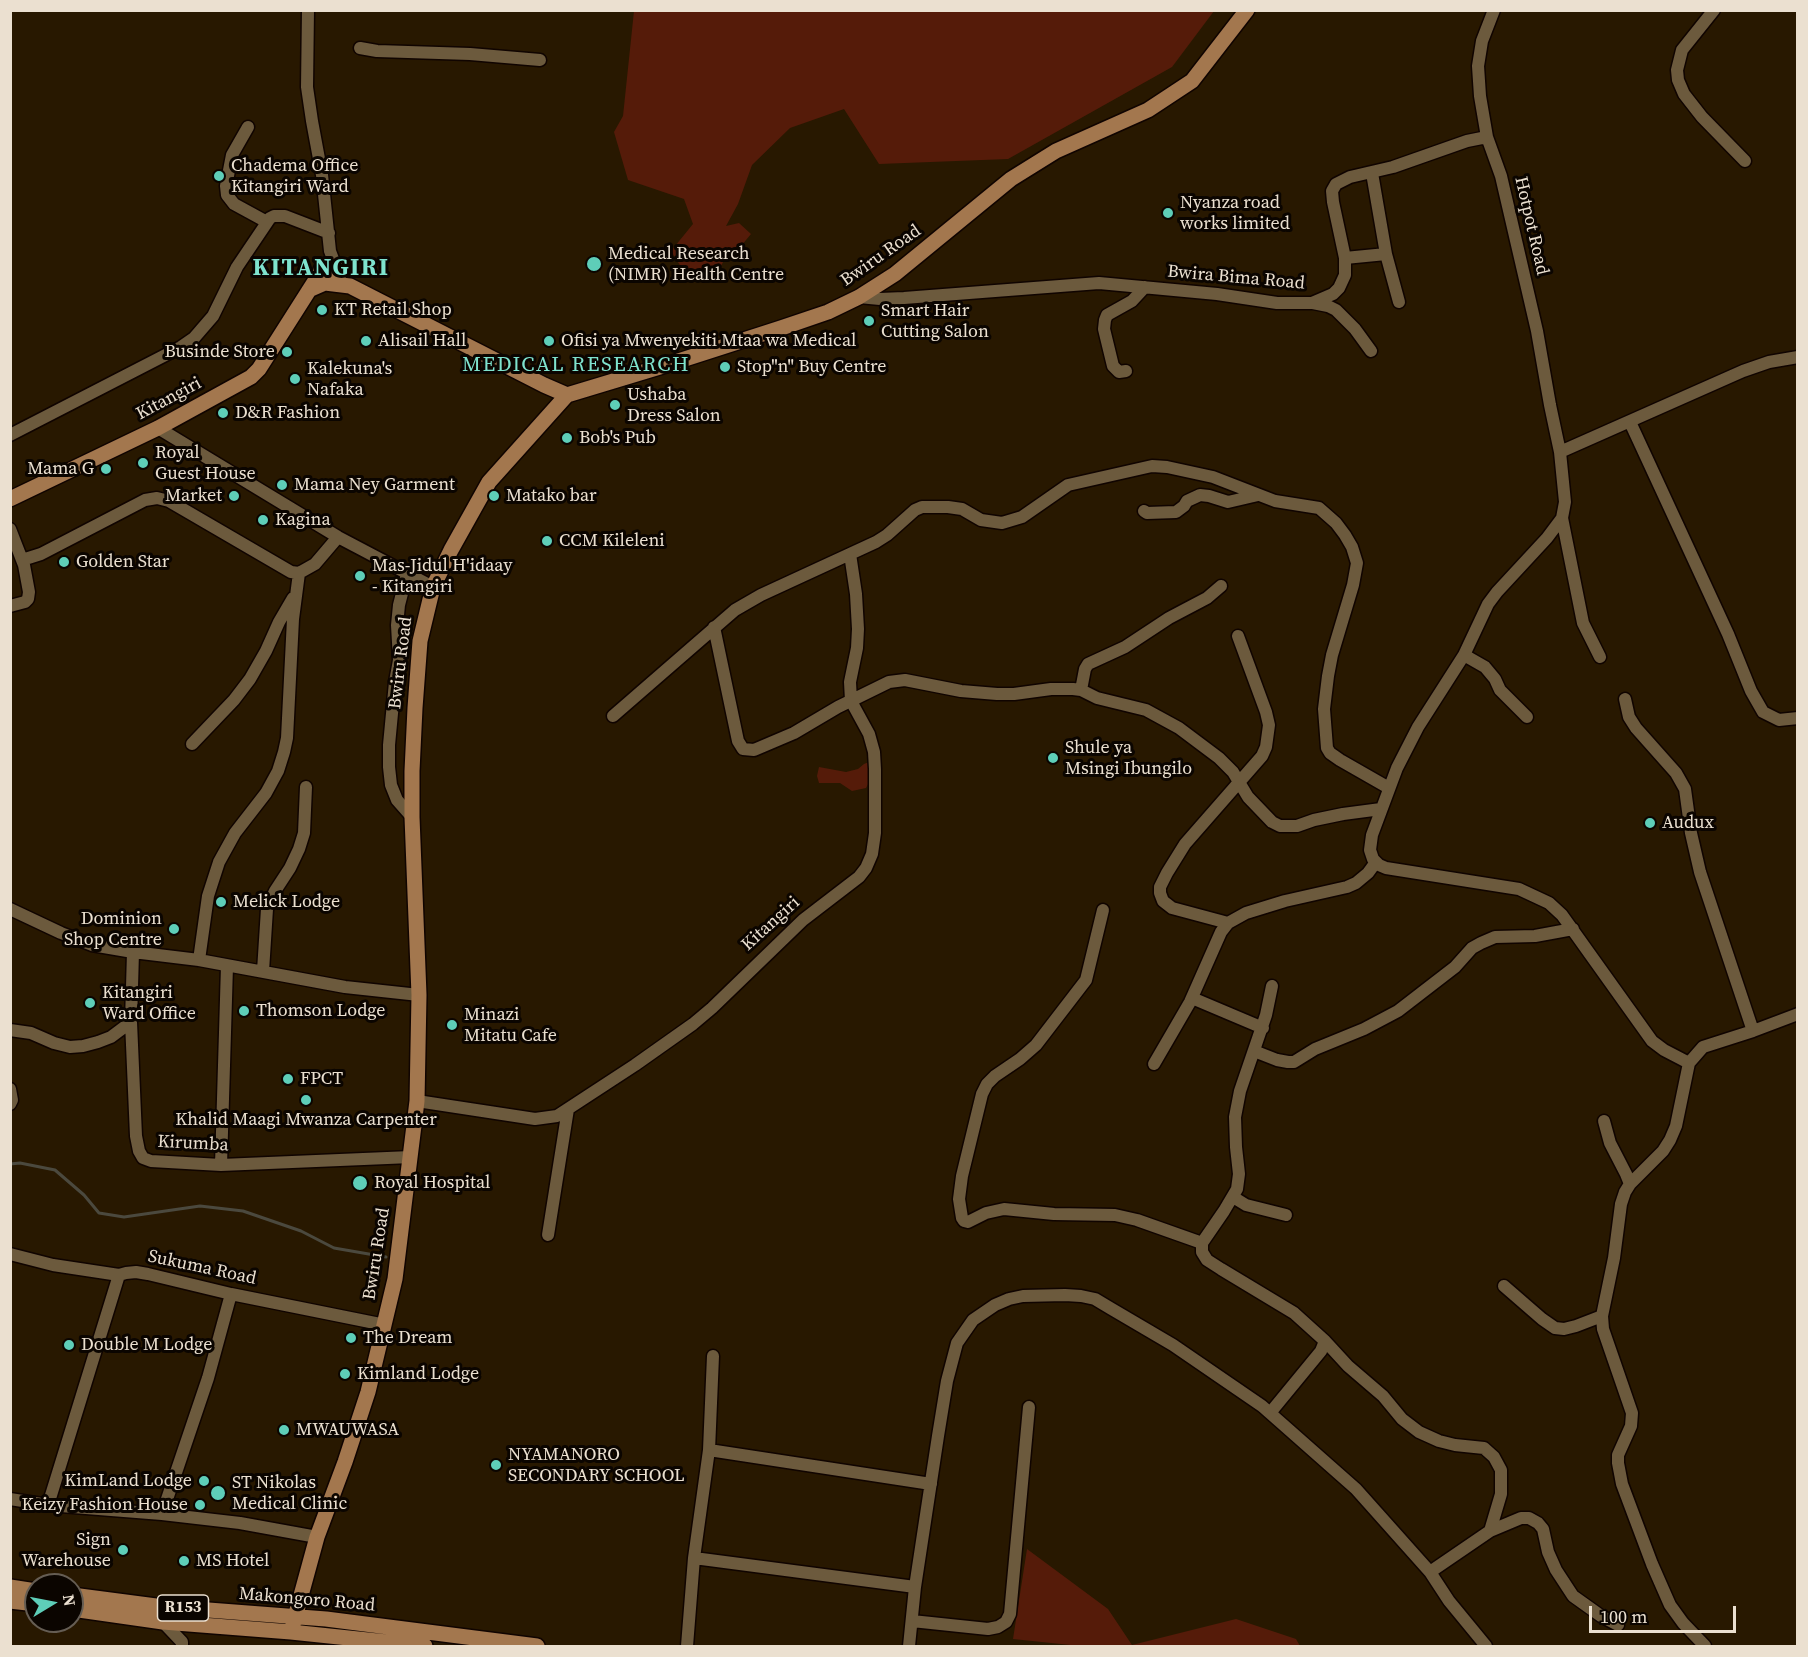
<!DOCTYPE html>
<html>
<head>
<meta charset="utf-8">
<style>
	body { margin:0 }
	#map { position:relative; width:1808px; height:1657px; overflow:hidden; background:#281800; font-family:"Source Serif 4",serif }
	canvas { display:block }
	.frame { position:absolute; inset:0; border:12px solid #ebe0d0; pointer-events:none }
	.north { position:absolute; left:24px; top:1573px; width:60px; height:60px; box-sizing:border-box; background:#0b0500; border:2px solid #655d53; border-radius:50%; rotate:80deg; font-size:16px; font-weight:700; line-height:24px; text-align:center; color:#ebe0d0 }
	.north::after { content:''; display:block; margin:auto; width:21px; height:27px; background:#5eceb8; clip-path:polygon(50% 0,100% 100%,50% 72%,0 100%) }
	.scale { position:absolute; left:1589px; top:1606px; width:147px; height:27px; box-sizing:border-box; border:3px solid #ebe0d0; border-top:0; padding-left:8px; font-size:18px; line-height:21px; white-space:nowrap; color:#ebe0d0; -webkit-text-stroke:4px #0b0500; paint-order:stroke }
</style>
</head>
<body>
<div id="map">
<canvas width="1808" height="1657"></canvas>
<div class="frame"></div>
<div class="north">N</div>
<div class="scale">100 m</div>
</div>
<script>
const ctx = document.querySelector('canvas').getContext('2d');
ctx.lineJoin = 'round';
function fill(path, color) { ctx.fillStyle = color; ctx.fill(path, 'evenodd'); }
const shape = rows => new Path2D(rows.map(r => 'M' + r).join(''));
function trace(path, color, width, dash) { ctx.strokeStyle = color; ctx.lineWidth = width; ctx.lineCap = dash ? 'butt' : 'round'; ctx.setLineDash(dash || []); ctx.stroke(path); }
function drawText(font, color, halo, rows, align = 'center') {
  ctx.font = font + ' "Source Serif 4",serif'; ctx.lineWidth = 6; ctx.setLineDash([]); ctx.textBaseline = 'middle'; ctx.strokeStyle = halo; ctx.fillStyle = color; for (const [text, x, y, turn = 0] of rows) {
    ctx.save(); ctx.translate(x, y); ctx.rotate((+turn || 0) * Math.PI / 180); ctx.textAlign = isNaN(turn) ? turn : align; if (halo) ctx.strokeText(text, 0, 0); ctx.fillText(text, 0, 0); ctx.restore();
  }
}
fill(shape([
	[634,11,634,10,1214,11,1172,67,1008,159,879,164,844,109,790,128,752,165,738,204,726,226,739,223,751,234,736,252,728,252,720,268,722,280,709,282,683,270,671,251,693,224,684,199,628,180,614,132,623,116],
	[869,762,870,780,866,788,852,791,840,783,819,783,817,776,819,767,846,772,858,769,864,764],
	[1027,1549,1108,1609,1132,1645,1236,1619,1296,1639,1300,1646,1080,1646,1013,1639]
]), '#551b09');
trace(shape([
	[10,1164,20,1163,55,1170,84,1195,99,1213,124,1217,200,1206,243,1211,301,1231,334,1248,386,1257]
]), '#4b493e', 3);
const minor = shape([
	[308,10,307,87,312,121,322,175,330,251,336,267],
	[1494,10,1482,41,1478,66,1480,96,1487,137,1501,176,1537,331,1550,405,1560,452,1565,502,1562,518,1547,538,1497,592,1488,604,1464,655,1418,727,1397,768,1372,835,1370,850,1373,859,1379,865,1386,868,1519,889,1549,903,1562,915,1652,1041,1664,1050,1689,1063],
	[1714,10,1682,50,1677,70,1678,80,1684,94,1702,117,1745,161],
	[360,48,377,51,470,54,540,60],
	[248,127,232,155,226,186,227,195,234,204,267,222],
	[1372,173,1386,254,1399,302],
	[1345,258,1386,254],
	[859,297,880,299,904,298,1099,283,1217,294,1277,303,1312,303,1333,294,1339,288,1345,275,1345,258,1333,202,1332,191,1336,184,1350,177,1393,167,1467,141,1487,137],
	[1313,303,1328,306,1336,310,1355,329,1371,351],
	[1126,371,1119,372,1113,366,1104,329,1105,320,1107,315,1132,301,1145,287],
	[1630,422,1728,634,1751,691,1763,712,1779,720,1798,718],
	[158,428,338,537,433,587],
	[10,435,181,347,194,338,213,316,237,267,270,218,274,216,285,216,329,233],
	[1560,452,1743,371,1769,362,1798,357],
	[1144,511,1147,513,1176,512,1184,506,1187,501,1200,495,1209,496,1228,502,1258,495],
	[1562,518,1583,623,1600,657],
	[10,529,24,565,29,592,28,599,25,602,10,606],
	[22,560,41,554,145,500,157,498,169,501,291,572,299,573],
	[407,574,399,605,397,625,399,660,395,682,389,745,389,767,391,785,397,800,412,817],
	[714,627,738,741,743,749,754,750,794,733,838,707,889,682,905,680,961,691,997,694,1014,694,1051,689,1073,689,1081,690,1097,698,1146,710,1179,728,1219,758,1233,772,1248,797,1272,822,1280,826,1297,826,1314,820,1343,814,1381,809],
	[1464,655,1485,667,1495,679,1500,690,1527,717],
	[1081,690,1085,669,1088,664,1125,647,1169,618,1207,598,1221,586],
	[1625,699,1629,717,1636,728,1676,773,1685,789,1691,833,1700,872,1753,1031],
	[613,716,735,610,761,595,876,542,887,535,915,510,922,507,948,507,962,509,981,520,1002,523,1022,517,1068,485,1152,466,1167,467,1213,477,1275,501,1319,508,1336,523,1345,535,1352,547,1357,563,1353,585,1332,655,1328,676,1324,709,1327,748,1330,753,1340,760,1389,788],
	[192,744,234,700,250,679,266,651,279,622,293,598],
	[10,909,61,933,92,945,133,952,199,960,345,987,419,995],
	[1103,910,1086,980,1036,1045,1020,1059,995,1076,987,1084,982,1094,962,1176,959,1199,962,1218,964,1221,968,1222,986,1213,1004,1209,1054,1214,1115,1215,1137,1220,1202,1243],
	[1228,923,1172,908,1163,901,1160,893,1160,887,1167,873,1185,844,1262,756,1266,747,1269,725,1266,712,1238,636],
	[133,952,131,1022,136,1136,139,1151,143,1158,151,1161,221,1165,411,1157],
	[199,960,208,896,219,862,235,833,266,793,278,771,284,752,287,738,293,619,299,573,315,564,338,537],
	[263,971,267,909,275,891,290,868,299,849,304,833,306,787],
	[1272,986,1266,1015,1240,1091,1235,1117,1236,1147,1239,1174,1237,1189,1224,1211,1202,1243,1202,1252,1207,1260,1221,1269,1294,1313,1325,1341,1348,1366,1383,1396,1402,1419,1419,1432,1439,1441,1455,1445,1484,1448,1494,1457,1501,1470,1501,1494,1490,1531,1430,1572],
	[1192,998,1263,1028],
	[10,1030,31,1033,54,1043,70,1047,83,1046,98,1042,111,1037,131,1022],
	[1254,1051,1277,1060,1288,1062,1294,1062,1315,1049,1364,1029,1398,1011,1455,967,1472,948,1481,943,1495,937,1535,936,1573,929],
	[1154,1064,1190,1002,1221,932,1228,923,1246,913,1285,901,1347,887,1356,883,1368,873,1376,862],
	[10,1089,12,1100,10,1104],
	[417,1101,535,1119,557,1116,635,1065,693,1024,712,1008,803,920,859,877,866,868,872,854,875,833,875,769,874,752,869,734,851,701,850,682,857,648,858,629,856,594,850,554],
	[1604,1121,1610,1143,1626,1174,1630,1184],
	[221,1165,227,966],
	[1233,1197,1246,1205,1286,1215],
	[548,1235,568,1109],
	[10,1254,53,1265,119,1275,126,1273,136,1272,148,1274,231,1294,385,1325],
	[1504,1286,1542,1319,1555,1328,1564,1329,1576,1326,1602,1316],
	[1270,1413,1321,1351,1325,1341],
	[709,1450,931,1484],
	[10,1499,48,1505,162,1514,240,1523,317,1537],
	[48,1505,119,1275],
	[162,1514,208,1378,231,1294],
	[1490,1531,1521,1518,1529,1518,1538,1523,1543,1529,1548,1552,1556,1570,1573,1596,1601,1616,1618,1625],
	[694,1558,915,1587],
	[912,1621,988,1629,998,1627,1006,1622,1010,1614,1029,1407],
	[163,1622,182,1642,182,1646],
	[687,1646,694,1558,709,1450,713,1356],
	[909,1646,915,1587,938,1436,947,1381,957,1343,973,1320,995,1305,1009,1299,1023,1296,1065,1295,1081,1296,1095,1299,1110,1308,1173,1345,1262,1406,1356,1489,1430,1572,1449,1601,1486,1646],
	[1705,1646,1683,1623,1670,1605,1652,1564,1622,1484,1618,1463,1618,1455,1631,1426,1632,1413,1603,1329,1602,1316,1614,1258,1621,1204,1625,1192,1630,1184,1663,1151,1670,1140,1676,1126,1689,1063,1703,1047,1753,1031,1798,1014]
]);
const major = shape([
	[323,281,320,277,321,270,323,267,329,264,336,267,339,274,338,277,333,283],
	[309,290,325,283,350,286,544,385,567,395],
	[10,499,158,428,251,377,259,369,320,273],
	[10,1587,36,1591],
	[72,1595,156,1606,326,1619,537,1646],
	[10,1601,36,1604],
	[72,1609,163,1622,291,1632,425,1646],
	[291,1632,317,1537,345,1462,368,1392,395,1279,417,1101,419,995,412,817,412,771,415,708,420,641,433,587,451,550,489,482,567,395,663,366,781,328,828,312,859,297,895,274,1011,179,1056,151,1148,110,1192,81,1247,10]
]);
trace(minor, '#100400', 15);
trace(major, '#100400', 18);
trace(minor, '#6c5a3d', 12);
trace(major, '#a3774e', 15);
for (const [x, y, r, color] of [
	[219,176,6,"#5eceb8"],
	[1168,213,6,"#5eceb8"],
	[594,264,8,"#5eceb8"],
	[322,310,6,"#5eceb8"],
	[869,321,6,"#5eceb8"],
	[366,341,6,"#5eceb8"],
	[549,341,6,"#5eceb8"],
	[287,352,6,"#5eceb8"],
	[725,367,6,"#5eceb8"],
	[295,379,6,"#5eceb8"],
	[615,405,6,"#5eceb8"],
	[223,413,6,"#5eceb8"],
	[567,438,6,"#5eceb8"],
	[143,463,6,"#5eceb8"],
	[106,469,6,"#5eceb8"],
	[282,485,6,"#5eceb8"],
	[234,496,6,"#5eceb8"],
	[494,496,6,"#5eceb8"],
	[263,520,6,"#5eceb8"],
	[547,541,6,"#5eceb8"],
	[64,562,6,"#5eceb8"],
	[360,576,6,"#5eceb8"],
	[1053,758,6,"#5eceb8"],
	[1650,823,6,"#5eceb8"],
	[221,902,6,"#5eceb8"],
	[174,929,6,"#5eceb8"],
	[90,1003,6,"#5eceb8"],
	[244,1011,6,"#5eceb8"],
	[452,1025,6,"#5eceb8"],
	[288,1079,6,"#5eceb8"],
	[306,1100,6,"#5eceb8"],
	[360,1183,8,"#5eceb8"],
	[351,1338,6,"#5eceb8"],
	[69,1345,6,"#5eceb8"],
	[345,1374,6,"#5eceb8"],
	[284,1430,6,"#5eceb8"],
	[496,1465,6,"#5eceb8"],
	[204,1481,6,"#5eceb8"],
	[218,1493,8,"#5eceb8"],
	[200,1505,6,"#5eceb8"],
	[123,1550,6,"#5eceb8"],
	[184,1561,6,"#5eceb8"]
]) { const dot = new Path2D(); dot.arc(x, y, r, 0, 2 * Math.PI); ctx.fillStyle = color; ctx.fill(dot); trace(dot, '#0b0500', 2); }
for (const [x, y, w] of [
	[183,1608,51]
]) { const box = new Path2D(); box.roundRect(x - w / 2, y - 13, w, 26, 4.5); ctx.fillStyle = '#0b0500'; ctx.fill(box); trace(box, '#ebe0d0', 1.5); }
drawText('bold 16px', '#ebe0d0', null, [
	["R153",183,1608]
]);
drawText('18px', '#ebe0d0', '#0b0500', [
	["Chadema Office",231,166],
	["Kitangiri Ward",231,187],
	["Nyanza road",1180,203],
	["works limited",1180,224],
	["Medical Research",608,254],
	["(NIMR) Health Centre",608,275],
	["KT Retail Shop",334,310],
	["Smart Hair",881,311],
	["Cutting Salon",881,332],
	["Alisail Hall",378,341],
	["Ofisi ya Mwenyekiti Mtaa wa Medical",561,341],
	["Businde Store",275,352,"right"],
	["Stop\"n\" Buy Centre",737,367],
	["Kalekuna's",307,369],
	["Nafaka",307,390],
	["Ushaba",627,395],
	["Dress Salon",627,416],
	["D&R Fashion",235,413],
	["Bob's Pub",579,438],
	["Royal",155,453],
	["Guest House",155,474],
	["Mama G",94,469,"right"],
	["Mama Ney Garment",294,485],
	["Market",222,496,"right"],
	["Matako bar",506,496],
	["Kagina",275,520],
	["CCM Kileleni",559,541],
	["Golden Star",76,562],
	["Mas-Jidul H'idaay",372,566],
	["- Kitangiri",372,587],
	["Shule ya",1065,748],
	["Msingi Ibungilo",1065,769],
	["Audux",1662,823],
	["Melick Lodge",233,902],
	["Dominion",162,919,"right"],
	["Shop Centre",162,940,"right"],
	["Kitangiri",102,993],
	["Ward Office",102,1014],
	["Thomson Lodge",256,1011],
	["Minazi",464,1015],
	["Mitatu Cafe",464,1036],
	["FPCT",300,1079],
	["Khalid Maagi Mwanza Carpenter",306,1120,"center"],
	["Royal Hospital",374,1183],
	["The Dream",363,1338],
	["Double M Lodge",81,1345],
	["Kimland Lodge",357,1374],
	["MWAUWASA",296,1430],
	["NYAMANORO",508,1455],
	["SECONDARY SCHOOL",508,1476],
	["KimLand Lodge",192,1481,"right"],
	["ST Nikolas",232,1483],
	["Medical Clinic",232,1504],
	["Keizy Fashion House",188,1505,"right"],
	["Sign",111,1540,"right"],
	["Warehouse",111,1561,"right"],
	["MS Hotel",196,1561]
], 'left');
drawText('18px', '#ebe0d0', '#0b0500', [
	["Hotpot Road",1531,226,77],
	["Bwiru Road",881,256,-35],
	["Bwira Bima Road",1236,278,5],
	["Kitangiri",169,399,-28],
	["Bwiru Road",401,663,-83],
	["Kitangiri",771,924,-42],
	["Kirumba",193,1144,3],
	["Bwiru Road",377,1254,-81],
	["Sukuma Road",202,1268,12],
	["Makongoro Road",307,1600,5]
]);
ctx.letterSpacing = '1.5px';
drawText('21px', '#7fe3ce', '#0b0500', [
	["MEDICAL RESEARCH",576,366]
]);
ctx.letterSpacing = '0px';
ctx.letterSpacing = '1.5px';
drawText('bold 24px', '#7fe3ce', '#0b0500', [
	["KITANGIRI",321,269]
]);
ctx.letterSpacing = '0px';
</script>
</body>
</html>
